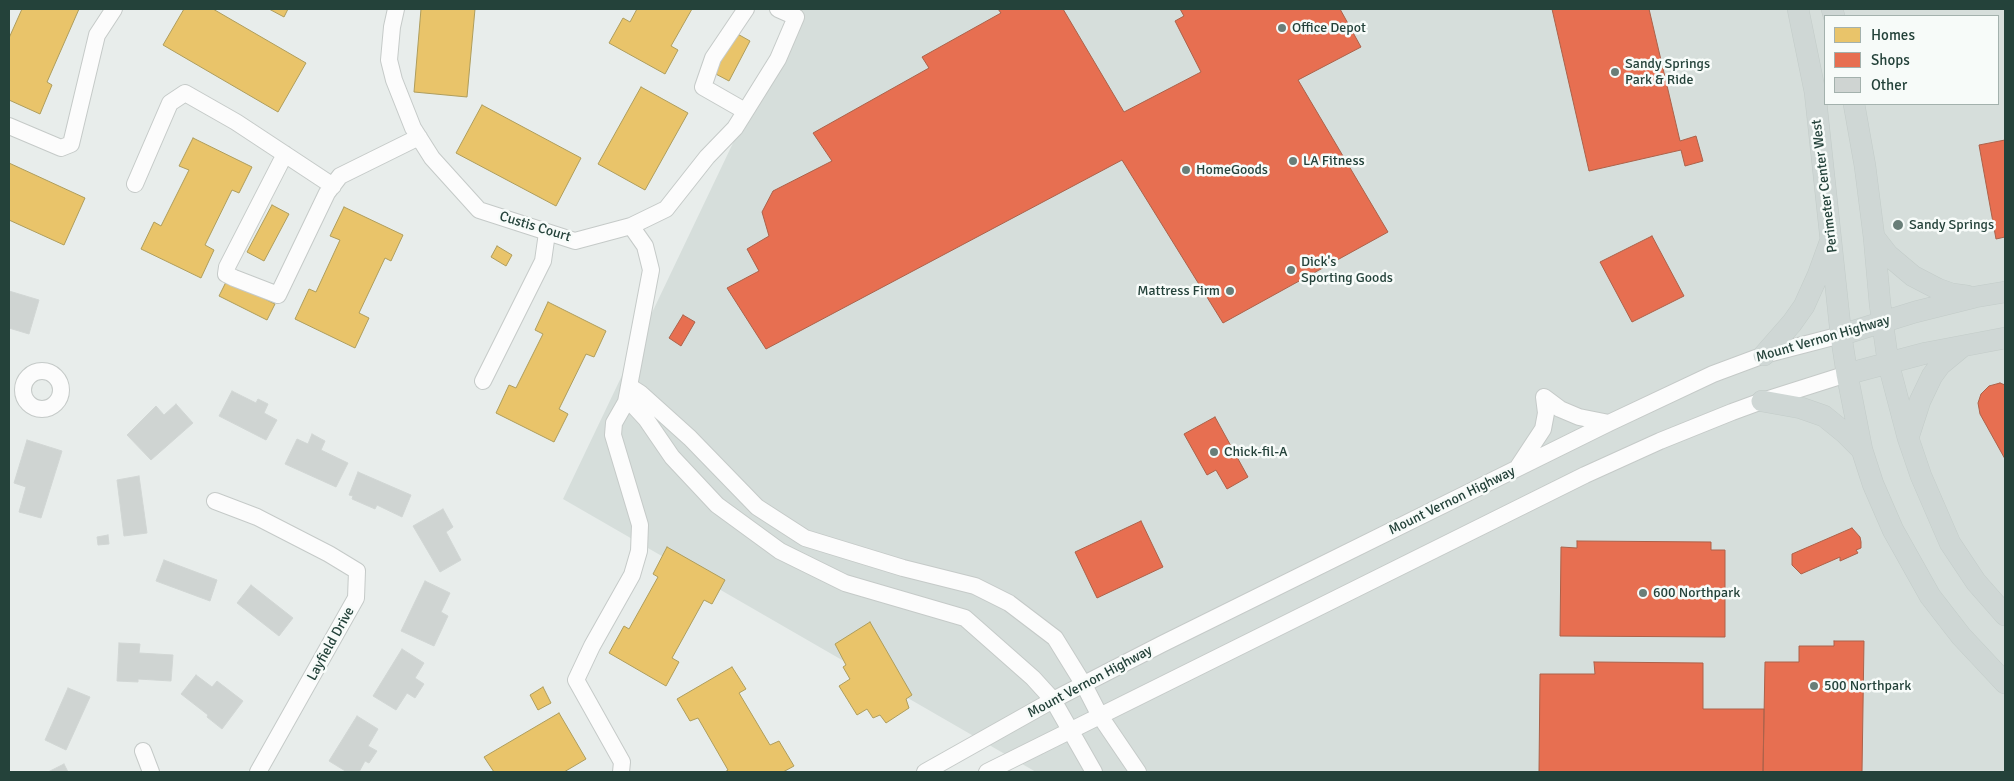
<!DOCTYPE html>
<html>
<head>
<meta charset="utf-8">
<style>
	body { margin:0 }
	#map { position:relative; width:2014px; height:781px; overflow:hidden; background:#e8edeb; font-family:Signika,sans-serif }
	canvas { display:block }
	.frame { position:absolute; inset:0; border:10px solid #24423a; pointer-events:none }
	.legend { position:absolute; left:1824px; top:15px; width:175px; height:90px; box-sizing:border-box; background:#f7fbf9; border:1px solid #a3b1ad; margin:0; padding:6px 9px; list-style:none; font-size:15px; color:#24423a }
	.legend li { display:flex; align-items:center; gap:10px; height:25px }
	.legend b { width:25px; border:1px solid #a3b1ad }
</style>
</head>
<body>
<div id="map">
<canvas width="2014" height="781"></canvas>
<div class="frame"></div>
<ul class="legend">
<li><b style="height:14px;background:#e9c46a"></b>Homes</li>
<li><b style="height:14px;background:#e76f51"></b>Shops</li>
<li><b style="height:14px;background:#cfd4d2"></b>Other</li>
</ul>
</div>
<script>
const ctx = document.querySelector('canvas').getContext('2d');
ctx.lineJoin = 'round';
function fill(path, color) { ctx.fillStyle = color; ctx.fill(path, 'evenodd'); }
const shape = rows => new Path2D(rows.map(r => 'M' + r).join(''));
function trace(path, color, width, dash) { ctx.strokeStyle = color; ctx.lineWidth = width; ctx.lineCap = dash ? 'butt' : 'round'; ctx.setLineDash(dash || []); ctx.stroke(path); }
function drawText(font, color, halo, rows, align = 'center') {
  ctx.font = font + ' Signika,sans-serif'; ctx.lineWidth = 5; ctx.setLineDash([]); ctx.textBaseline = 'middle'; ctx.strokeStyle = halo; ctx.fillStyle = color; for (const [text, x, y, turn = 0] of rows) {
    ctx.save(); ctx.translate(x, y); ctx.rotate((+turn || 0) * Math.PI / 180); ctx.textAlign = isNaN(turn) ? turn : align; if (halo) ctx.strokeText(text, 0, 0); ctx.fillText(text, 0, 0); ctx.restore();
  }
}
fill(shape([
	[797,9,2005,9,2005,772,1036,772,563,499],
	[1825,16,1998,16,1998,104,1825,104]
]), '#d6dedb');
const homes = shape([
	[22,9,79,9,47,82,52,85,40,114,9,100,9,38,22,9],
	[184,9,213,9,306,63,278,112,163,45,184,9],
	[269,9,288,9,284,17,269,9],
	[421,9,475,9,467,97,414,92,421,9],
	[637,9,692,9,671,46,678,50,665,74,609,43,623,18,630,22,637,9],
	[734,32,750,41,729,81,712,72,734,32],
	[641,87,688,113,645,190,598,164,641,87],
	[482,105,581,158,556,206,456,153,482,105],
	[193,138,252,167,239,193,232,190,205,245,214,250,201,278,141,249,154,222,161,226,189,170,179,166,193,138],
	[9,163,85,198,64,245,9,220,9,163],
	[272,205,289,214,264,261,247,252,272,205],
	[344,207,403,235,391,261,385,258,359,313,369,318,355,348,295,319,309,289,316,292,340,240,330,236,344,207],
	[497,246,512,255,506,266,491,257,497,246],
	[227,280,275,304,267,320,219,296,227,280],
	[548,302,606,331,594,357,586,354,559,409,568,414,554,442,496,413,509,385,516,388,543,334,535,330,548,302],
	[667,547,725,580,712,604,704,600,672,658,679,662,666,686,609,653,624,626,629,629,658,577,653,574,667,547],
	[870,622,912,695,906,699,909,708,886,723,880,715,873,718,867,709,857,715,839,686,850,679,843,667,846,665,835,644,870,622],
	[732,667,746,689,739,693,770,745,779,741,794,766,783,772,725,772,728,770,698,718,690,721,677,699,732,667],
	[543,687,551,703,538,710,530,695,543,687],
	[559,713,586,759,564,772,494,772,484,757,559,713]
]);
fill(homes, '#e9c46a');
trace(homes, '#ae9d5c', 1);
const shops = shape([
	[998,9,1063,9,1124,112,1201,72,1175,21,1184,16,1180,9,1340,9,1361,47,1298,80,1388,232,1223,323,1122,160,766,349,727,288,759,271,747,249,769,236,762,212,773,191,832,161,813,133,929,68,922,57,1001,13,998,9],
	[1552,9,1649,9,1680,141,1696,136,1703,161,1685,166,1681,150,1589,171,1552,9],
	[2005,140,2005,237,1996,239,1979,145,2005,140],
	[1652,236,1684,296,1632,322,1600,262,1652,236],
	[683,315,695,322,681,346,669,338,683,315],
	[2000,383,2005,385,2005,459,1980,414,1978,403,1981,394,1989,386,2000,383],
	[1215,417,1248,477,1227,489,1216,470,1207,475,1184,434,1215,417],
	[1141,521,1163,567,1097,598,1075,552,1141,521],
	[1852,528,1860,537,1861,542,1861,548,1856,550,1858,553,1840,561,1840,557,1801,574,1792,565,1792,554,1852,528],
	[1577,541,1711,542,1711,550,1725,550,1725,637,1560,636,1561,547,1577,548,1577,541],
	[1834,641,1864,641,1862,772,1763,772,1765,662,1799,662,1799,646,1834,646,1834,641],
	[1594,662,1703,663,1703,709,1764,709,1763,772,1539,772,1540,674,1595,674,1594,662]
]);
fill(shops, '#e76f51');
trace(shops, '#ac624a', 1);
const building = shape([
	[9,291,39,300,29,334,9,328,9,291],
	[232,391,256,403,258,399,268,404,264,413,277,420,266,440,219,416,232,391],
	[176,404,193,423,151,460,127,435,156,406,164,415,176,404],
	[312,434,325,441,321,450,348,463,336,487,285,464,297,439,308,444,312,434],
	[27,440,62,451,41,518,19,512,26,487,14,483,27,440],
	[358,472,411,495,402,517,377,505,375,509,352,499,353,496,349,495,358,472],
	[139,476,147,533,124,536,117,480,139,476],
	[443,509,453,527,446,532,461,560,440,572,413,526,443,509],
	[108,535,109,544,98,545,97,537,108,535],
	[164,560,217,580,210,601,156,581,164,560],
	[425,581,450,593,441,612,448,616,434,646,401,631,425,581],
	[251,585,293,618,279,636,237,603,251,585],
	[119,643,140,644,139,653,173,655,171,681,138,679,138,682,117,681,119,643],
	[402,649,424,663,415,678,424,684,415,698,407,693,396,710,373,696,402,649],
	[196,675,212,687,217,681,243,701,222,729,207,717,208,715,181,694,196,675],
	[68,688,90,697,66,750,45,740,68,688],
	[357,716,378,729,368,746,377,751,369,763,365,761,359,772,347,772,329,761,357,716],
	[64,764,68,772,48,772,64,764]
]);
fill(building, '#cfd4d2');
trace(building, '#d1d6d4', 1);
const minor = shape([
	[396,9,392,27,389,60,394,80,413,128,432,158,479,210,575,241,631,226,645,246,651,270,626,402,614,423,613,435,640,525,639,551,632,575,592,646,576,680,622,762,621,772],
	[745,111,703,87,713,58,746,9],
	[9,126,61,148,71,144,97,35,114,9],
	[285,154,227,267,226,274,234,278,278,295,327,193,340,176,419,137],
	[135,184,170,103,185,93,236,122,333,186],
	[631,226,666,209,707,157,735,128,778,59,796,17,778,9],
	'23 390a19 19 0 1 1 38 0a19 19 0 1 1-38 0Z',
	[483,381,543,261,547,233],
	[629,386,640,393,690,438,757,507,805,538,903,568,975,586,1009,603,1055,638,1084,685,1100,716,1138,772],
	[1544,397,1560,409,1579,417,1609,423],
	[626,402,634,406,646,419,672,457,717,505,780,551,845,583,965,618,1033,678,1053,700,1094,772],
	[1518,467,1543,429,1546,413,1544,397],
	[215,501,257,517,329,554,357,571,356,598,258,772],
	[143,751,151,772],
	[925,772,1053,700,1162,644,1609,423,1713,374,1764,355,1841,335],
	[987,772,1585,475,1660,441,1732,412,1762,401,1847,374]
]);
const major = shape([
	[1798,9,1815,92,1841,335,1847,374,1862,450,1873,484,1893,530,1930,596,1961,636,2005,683],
	[1832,9,1834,16],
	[1854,104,1865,166,1874,237,1880,304,1888,362,1908,438,1921,476,1950,543,1976,582,2005,615],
	[1874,237,1888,255,1913,276,1938,289,1952,294,1967,296],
	[1841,335,1915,312,1975,297,2005,292],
	[1764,355,1792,323,1804,306,1818,275,1830,242],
	[1847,374,1926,353,2005,338],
	[1762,401,1801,408,1824,416,1845,433,1862,450],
	[1908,438,1920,401,1932,376,1940,365,1963,346]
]);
trace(minor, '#c5cac8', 18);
trace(major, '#c3ccc9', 22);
trace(minor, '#fcfcfc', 16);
trace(major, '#cfd7d5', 21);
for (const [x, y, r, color] of [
	[1282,28,5,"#697e78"],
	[1615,72,5,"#697e78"],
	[1293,161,5,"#697e78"],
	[1186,170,5,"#697e78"],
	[1898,225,6,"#697e78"],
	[1291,270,5,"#697e78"],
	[1230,291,5,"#697e78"],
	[1214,452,5,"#697e78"],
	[1643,593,5,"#697e78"],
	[1814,686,5,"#697e78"]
]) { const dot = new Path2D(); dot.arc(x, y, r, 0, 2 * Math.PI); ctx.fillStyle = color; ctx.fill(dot); trace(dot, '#f7fbf9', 2); }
drawText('14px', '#24423a', '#f7fbf9', [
	["Office Depot",1292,28],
	["Sandy Springs",1625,64],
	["Park & Ride",1625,80],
	["LA Fitness",1303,161],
	["HomeGoods",1196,170],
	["Sandy Springs",1909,225],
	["Dick's",1301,262],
	["Sporting Goods",1301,278],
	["Mattress Firm",1220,291,"right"],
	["Chick-fil-A",1224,452],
	["600 Northpark",1653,593],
	["500 Northpark",1824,686]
], 'left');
drawText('14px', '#24423a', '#f7fbf9', [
	["Perimeter Center West",1825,186,-97],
	["Custis Court",535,227,17],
	["Mount Vernon Highway",1823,339,-16],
	["Mount Vernon Highway",1452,501,-26],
	["Layfield Drive",331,644,-61],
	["Mount Vernon Highway",1090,682,-28]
]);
</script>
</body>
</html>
